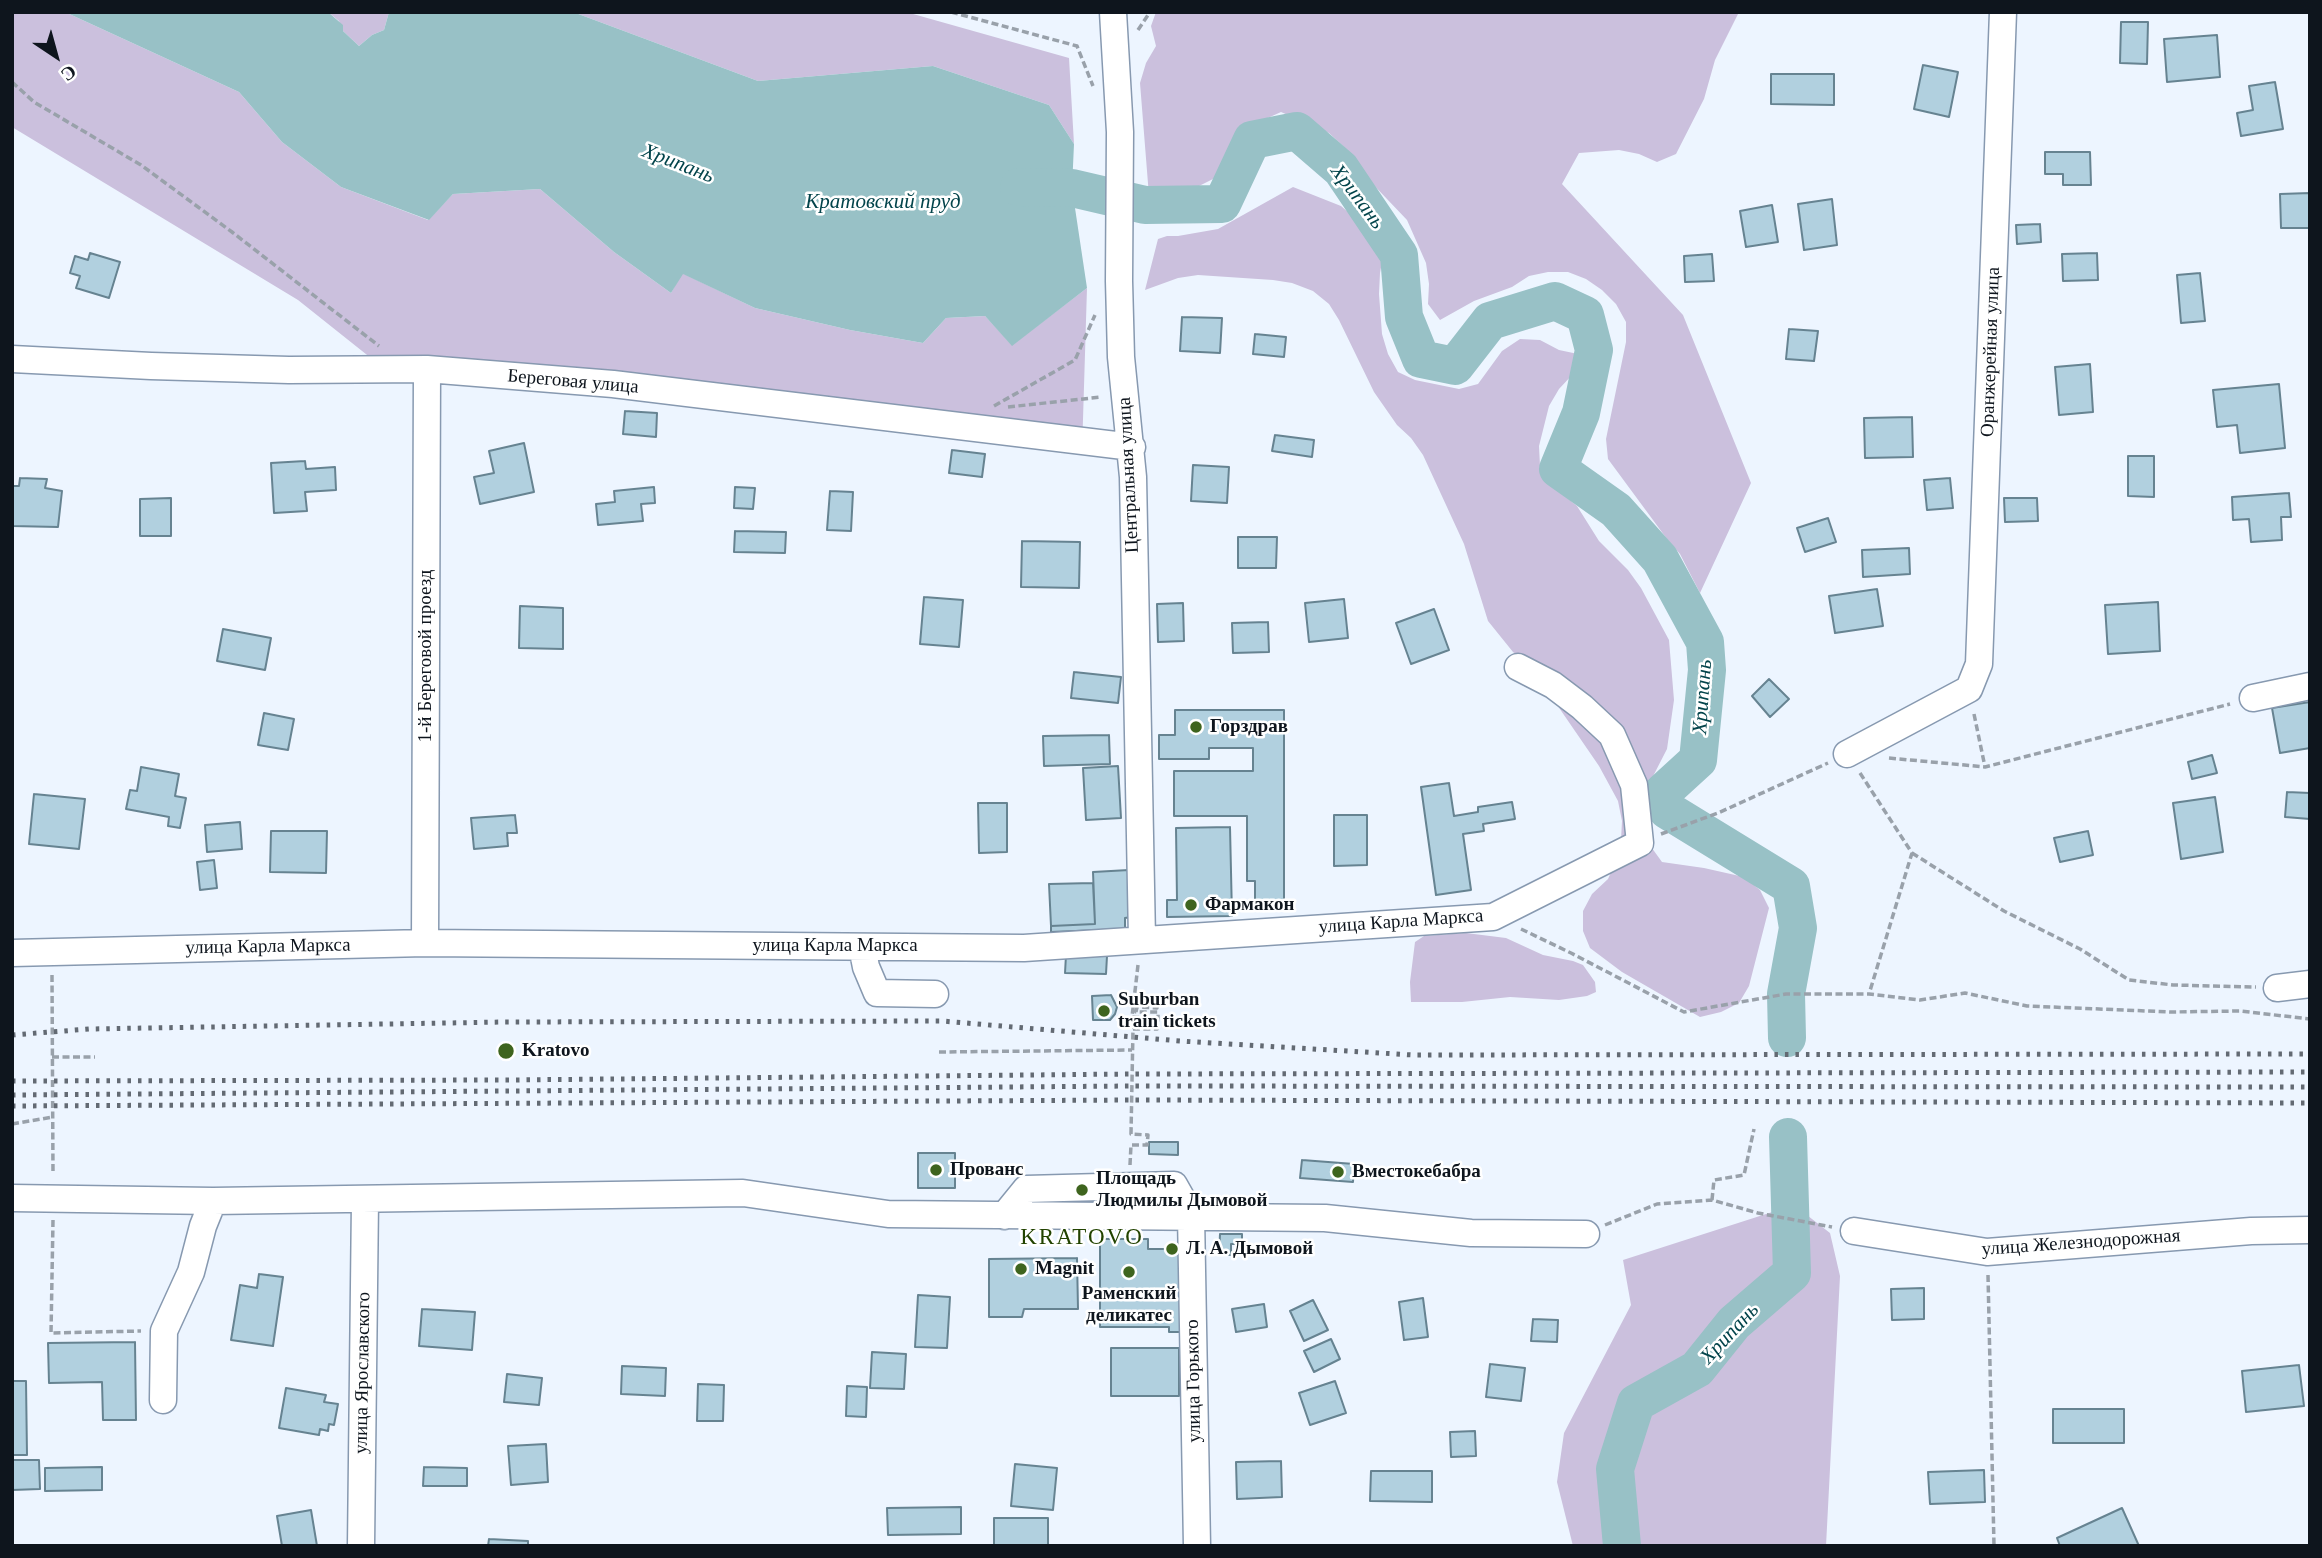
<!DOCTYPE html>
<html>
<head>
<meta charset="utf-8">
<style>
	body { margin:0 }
	#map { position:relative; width:2322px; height:1558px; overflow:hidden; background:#edf5ff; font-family:Georgia,serif }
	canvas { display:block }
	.frame { position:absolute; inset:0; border:14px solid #0e151d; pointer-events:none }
	.north { position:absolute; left:21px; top:21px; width:70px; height:70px; -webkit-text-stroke:5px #fff; paint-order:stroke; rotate:144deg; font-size:19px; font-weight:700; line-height:28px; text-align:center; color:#0e151d }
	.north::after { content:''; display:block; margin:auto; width:24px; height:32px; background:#0e151d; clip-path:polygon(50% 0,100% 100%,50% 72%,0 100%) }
</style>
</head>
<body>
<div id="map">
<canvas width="2322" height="1558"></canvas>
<div class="frame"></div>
<div class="north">С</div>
</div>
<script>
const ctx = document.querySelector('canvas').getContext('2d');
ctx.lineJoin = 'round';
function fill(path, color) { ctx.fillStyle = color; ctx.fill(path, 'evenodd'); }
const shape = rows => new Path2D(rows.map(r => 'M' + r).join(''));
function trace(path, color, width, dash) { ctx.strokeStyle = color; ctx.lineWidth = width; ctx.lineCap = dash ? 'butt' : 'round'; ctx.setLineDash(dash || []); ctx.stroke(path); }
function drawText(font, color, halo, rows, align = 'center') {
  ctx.font = font + ' Georgia,serif'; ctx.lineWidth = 5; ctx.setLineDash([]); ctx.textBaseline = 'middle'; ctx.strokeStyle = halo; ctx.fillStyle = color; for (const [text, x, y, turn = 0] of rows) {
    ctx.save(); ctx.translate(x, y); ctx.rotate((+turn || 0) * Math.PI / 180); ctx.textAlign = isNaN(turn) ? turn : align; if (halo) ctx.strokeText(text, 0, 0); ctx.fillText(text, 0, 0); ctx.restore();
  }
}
fill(shape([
	[12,12,65,12,239,92,282,142,341,187,428,220,453,194,540,189,614,252,671,293,682,273,755,308,850,330,923,343,946,318,985,316,1012,345,1087,288,1082,452,576,392,401,382,298,300,12,127],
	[328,12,389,12,384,30,372,35,359,46,343,31,339,21],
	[573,12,906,12,1069,58,1074,144,1049,105,933,66,758,81],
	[1156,12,1739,12,1715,60,1704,99,1676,154,1657,162,1639,154,1619,150,1579,153,1562,184,1683,315,1751,483,1700,593,1680,554,1667,539,1608,459,1606,439,1626,342,1626,322,1616,304,1602,290,1586,279,1568,272,1548,272,1529,276,1512,287,1474,301,1440,320,1428,304,1429,284,1426,263,1407,220,1367,178,1343,146,1329,133,1281,112,1239,131,1217,177,1199,186,1180,191,1149,196,1140,83,1146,63,1156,46,1151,26],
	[1293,187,1341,206,1364,226,1384,251,1380,273,1379,294,1382,334,1388,354,1398,372,1415,380,1459,389,1478,384,1502,351,1520,339,1540,340,1559,350,1578,354,1573,374,1559,389,1549,406,1539,446,1540,466,1549,483,1577,506,1599,541,1628,570,1641,588,1669,640,1674,700,1667,749,1648,786,1644,805,1649,844,1662,862,1704,868,1744,877,1760,890,1769,908,1749,986,1739,1003,1721,1012,1700,1017,1622,972,1590,948,1583,931,1583,911,1592,894,1608,879,1616,861,1621,840,1622,821,1618,801,1599,766,1529,664,1513,652,1488,621,1464,544,1423,455,1411,438,1397,425,1374,392,1339,320,1329,304,1313,291,1292,283,1273,280,1198,275,1178,278,1145,290,1158,239,1167,236,1178,236,1218,229],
	[1466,933,1506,938,1543,955,1573,961,1583,965,1595,982,1596,992,1587,996,1559,1000,1510,997,1462,1002,1411,1002,1410,982,1415,942,1424,936],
	[1794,1205,1830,1233,1840,1276,1826,1546,1573,1546,1557,1482,1564,1433,1631,1305,1623,1260]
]), '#cbc0dd');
fill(shape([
	[65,12,328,12,343,25,343,31,359,46,372,35,384,30,389,12,573,12,758,81,933,66,1049,105,1074,144,1072,188,1087,288,1012,346,985,316,946,318,923,343,850,330,755,308,683,274,671,293,614,252,540,189,453,194,429,220,341,187,282,142,239,92]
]), '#98c1c6');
trace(shape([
	[1019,187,1072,188,1145,205,1222,204,1252,140,1297,131,1341,169,1399,255,1404,317,1421,359,1455,366,1490,321,1555,301,1585,315,1594,350,1581,413,1558,469,1616,510,1660,559,1705,642,1707,670,1698,760,1663,792,1667,810,1791,886,1798,928,1786,994,1787,1038],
	[1622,1546,1615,1469,1636,1403,1697,1369,1734,1323,1792,1273,1788,1137]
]), '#98c1c6', 38);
const building = shape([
	[2121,22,2148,22,2147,64,2120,63,2121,22],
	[2217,35,2220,77,2167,82,2164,39,2217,35],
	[1923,65,1958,72,1949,117,1914,109,1923,65],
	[1771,74,1834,74,1834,105,1771,104,1771,74],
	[2275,82,2283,129,2241,136,2237,113,2253,110,2249,86,2275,82],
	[2045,152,2090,152,2091,185,2063,185,2063,174,2045,174,2045,152],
	[2310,193,2310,228,2281,228,2280,194,2310,193],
	[1832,199,1837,245,1804,250,1798,204,1832,199],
	[1772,205,1778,242,1746,247,1740,211,1772,205],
	[2040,224,2041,242,2017,244,2016,225,2040,224],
	[90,253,120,262,109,298,76,288,80,276,70,273,75,256,88,260,90,253],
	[2097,253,2098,280,2063,281,2062,254,2097,253],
	[1712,254,1714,281,1685,282,1684,256,1712,254],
	[2200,273,2205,321,2181,323,2177,275,2200,273],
	[1182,317,1222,318,1220,353,1180,351,1182,317],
	[1789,329,1818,331,1814,361,1786,359,1789,329],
	[1255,334,1286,337,1284,357,1253,354,1255,334],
	[2090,364,2093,412,2059,415,2055,367,2090,364],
	[2279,384,2285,448,2240,453,2237,425,2217,427,2213,390,2279,384],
	[625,411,657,413,656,437,623,434,625,411],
	[1912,417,1913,457,1865,458,1864,418,1912,417],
	[1275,435,1314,440,1312,457,1272,451,1275,435],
	[524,443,534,492,480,504,474,477,494,473,489,451,524,443],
	[952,450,985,454,982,477,949,473,952,450],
	[2128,456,2154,456,2154,497,2128,496,2128,456],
	[305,461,306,469,335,467,336,490,305,492,307,511,274,513,271,463,305,461],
	[1193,465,1229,467,1227,503,1191,501,1193,465],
	[20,478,47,479,45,488,62,491,58,527,12,526,12,486,19,486,20,478],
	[1950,478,1953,508,1927,510,1924,480,1950,478],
	[654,487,655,503,641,504,643,521,598,525,596,504,615,502,614,491,654,487],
	[735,487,755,488,753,509,734,508,735,487],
	[830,491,853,492,851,531,827,530,830,491],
	[2289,493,2291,517,2281,517,2282,540,2251,542,2249,519,2233,520,2232,497,2289,493],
	[171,498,171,536,140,536,140,499,171,498],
	[2004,498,2037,498,2038,521,2005,522,2004,498],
	[1828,518,1836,542,1805,552,1797,528,1828,518],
	[735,531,786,532,785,553,734,552,735,531],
	[1238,537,1277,537,1276,568,1238,568,1238,537],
	[1022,541,1080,542,1079,588,1021,587,1022,541],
	[1909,548,1910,574,1863,577,1862,550,1909,548],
	[1877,589,1883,626,1835,633,1829,596,1877,589],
	[924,597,963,600,959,647,920,644,924,597],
	[1344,599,1348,638,1309,642,1305,603,1344,599],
	[2158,602,2160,651,2108,654,2105,605,2158,602],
	[1183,603,1184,641,1158,642,1157,604,1183,603],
	[520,606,563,608,563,649,519,648,520,606],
	[1434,609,1449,650,1411,664,1396,623,1434,609],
	[1268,622,1269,652,1233,653,1232,623,1268,622],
	[223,629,271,638,265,670,217,661,223,629],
	[1074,672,1121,677,1118,703,1071,698,1074,672],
	[1769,679,1789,699,1770,717,1752,696,1769,679],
	[2310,702,2310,748,2280,753,2272,708,2310,702],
	[1175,710,1284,710,1284,910,1255,910,1255,881,1247,881,1247,816,1174,816,1174,771,1253,771,1253,748,1209,748,1209,759,1159,759,1159,735,1175,735,1175,710],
	[264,713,294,719,288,750,258,745,264,713],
	[1109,735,1110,764,1044,766,1043,736,1109,735],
	[2212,755,2217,773,2192,779,2188,762,2212,755],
	[1118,766,1121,818,1086,820,1083,768,1118,766],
	[141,767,179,774,175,796,186,798,180,828,168,826,169,817,126,809,130,790,137,791,141,767],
	[1449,783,1454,816,1478,812,1478,807,1512,802,1515,819,1483,824,1484,831,1463,834,1471,890,1436,895,1421,787,1449,783],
	[2287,792,2310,793,2310,819,2285,817,2287,792],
	[34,794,85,799,79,849,29,844,34,794],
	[2215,797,2223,852,2181,859,2173,803,2215,797],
	[978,803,1007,803,1007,852,979,853,978,803],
	[515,815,517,833,507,833,508,846,474,849,471,818,515,815],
	[1334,815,1367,815,1367,865,1334,866,1334,815],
	[240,822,242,849,207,852,205,825,240,822],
	[1230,827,1232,916,1167,917,1167,900,1177,900,1176,828,1230,827],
	[271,831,327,831,326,873,270,872,271,831],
	[2088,831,2093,855,2060,862,2054,838,2088,831],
	[214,860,217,888,200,890,197,862,214,860],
	[1129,870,1131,917,1125,918,1125,929,1051,932,1051,926,1095,924,1093,872,1129,870],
	[1093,883,1095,924,1051,926,1049,884,1093,883],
	[1066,955,1107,956,1106,974,1065,973,1066,955],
	[1111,995,1117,1007,1115,1014,1110,1020,1093,1020,1092,996,1111,995],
	[1149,1142,1178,1142,1178,1155,1149,1154,1149,1142],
	[918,1153,955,1153,955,1188,918,1188,918,1153],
	[1302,1160,1354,1164,1353,1182,1300,1178,1302,1160],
	[1220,1234,1242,1234,1242,1244,1231,1244,1231,1255,1219,1254,1220,1234],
	[1100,1239,1148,1239,1148,1249,1182,1249,1187,1332,1169,1332,1169,1327,1100,1327,1100,1239],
	[1077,1258,1078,1309,1024,1309,1022,1317,989,1317,989,1259,1077,1258],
	[259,1274,283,1277,273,1346,231,1340,240,1285,257,1288,259,1274],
	[1924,1288,1924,1319,1892,1320,1891,1289,1924,1288],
	[918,1295,950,1297,947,1348,915,1347,918,1295],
	[1423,1298,1428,1337,1404,1340,1399,1302,1423,1298],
	[1313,1300,1328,1330,1304,1341,1290,1311,1313,1300],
	[1264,1304,1267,1327,1236,1332,1232,1309,1264,1304],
	[422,1309,475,1312,472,1350,419,1346,422,1309],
	[1533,1319,1558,1320,1557,1342,1531,1341,1533,1319],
	[1331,1339,1340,1359,1314,1372,1304,1351,1331,1339],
	[135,1342,136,1420,103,1420,102,1382,49,1383,48,1343,135,1342],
	[1111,1348,1179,1348,1179,1396,1111,1396,1111,1348],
	[872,1352,906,1354,904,1389,870,1388,872,1352],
	[1490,1364,1525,1368,1521,1401,1486,1397,1490,1364],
	[2299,1365,2304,1406,2246,1412,2242,1371,2299,1365],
	[622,1366,666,1368,665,1396,621,1394,622,1366],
	[507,1374,542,1378,539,1405,504,1402,507,1374],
	[12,1381,26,1381,27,1455,12,1455,12,1381],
	[1335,1381,1346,1413,1310,1425,1299,1393,1335,1381],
	[698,1384,724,1385,723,1421,697,1421,698,1384],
	[847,1386,867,1387,866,1417,846,1416,847,1386],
	[286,1388,326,1395,324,1402,338,1404,334,1425,329,1424,328,1431,320,1429,319,1435,279,1428,286,1388],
	[2053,1409,2124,1409,2124,1443,2053,1443,2053,1409],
	[1475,1431,1476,1456,1451,1457,1450,1432,1475,1431],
	[546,1444,548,1482,511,1485,508,1446,546,1444],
	[12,1460,39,1460,40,1489,12,1490,12,1460],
	[1281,1461,1282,1497,1237,1499,1236,1462,1281,1461],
	[1015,1464,1057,1468,1053,1510,1011,1506,1015,1464],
	[102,1467,102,1490,45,1491,45,1468,102,1467],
	[424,1467,467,1468,467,1486,423,1486,424,1467],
	[1984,1470,1985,1502,1930,1504,1928,1472,1984,1470],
	[1371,1471,1432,1471,1432,1502,1370,1501,1371,1471],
	[961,1507,961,1534,888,1535,887,1508,961,1507],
	[2122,1508,2139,1546,2060,1546,2057,1538,2122,1508],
	[311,1510,317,1546,282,1546,277,1516,311,1510],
	[994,1518,1048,1518,1048,1546,994,1546,994,1518],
	[489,1539,528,1541,528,1546,488,1546,489,1539]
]);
fill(building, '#b1d0df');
trace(building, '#668391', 2);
const minor = shape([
	[1113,12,1120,132,1119,281,1121,357,1133,477,1142,939],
	[12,359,151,366,289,370,427,369,613,384,1132,447],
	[2253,698,2310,686],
	[1847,754,1969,689,1979,664,2003,12],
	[425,943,427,369],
	[862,947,866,967,877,993,935,994],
	[12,953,425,943,1024,948,1493,917,1640,843,1634,785,1612,735,1582,707,1553,685,1518,667],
	[2277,988,2310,984],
	[12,1198,213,1201,743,1193,888,1214,1325,1218,1471,1233,1586,1234],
	[1004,1216,1026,1189,1174,1185,1191,1215,1197,1546],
	[1854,1231,1987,1252,2251,1231,2310,1230],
	[163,1400,164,1331,191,1272,203,1226,213,1201],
	[361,1546,365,1200]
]);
trace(minor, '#8799b0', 29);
trace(shape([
	[951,12,1077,46,1093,86],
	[1138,30,1150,12],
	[12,82,34,102,141,165,232,232,379,346],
	[994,406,1075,360,1095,315],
	[1008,407,1101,397],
	[1974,714,1985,767],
	[1889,758,1985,767,2230,704],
	[1860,773,1912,853,1869,994],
	[1661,834,1718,813,1828,763],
	[1912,853,2004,911,2080,949,2129,980,2173,985,2256,987],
	[1521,929,1571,953,1684,1012,1786,994,1869,994,1920,1000,1965,993,2027,1006,2171,1012,2240,1011,2310,1019],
	[1138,965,1132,1017,1158,1018],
	[52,975,53,1174],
	[939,1052,1132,1050],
	[52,1057,95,1057],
	[12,1124,53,1117],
	[1130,1165,1131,1145,1147,1145,1148,1135,1131,1134,1133,1029,1157,1029,1158,1018,1158,1012,1136,1012,1137,1007,1157,1008,1157,1002,1132,1001],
	[1712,1200,1714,1180,1744,1175,1754,1129],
	[53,1220,51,1333,141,1331],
	[1605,1225,1657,1204,1712,1200,1758,1213,1832,1227],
	[1988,1275,1994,1546]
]), '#99a1aa', 3.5, [7, 3.5]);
trace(minor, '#fff', 26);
trace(shape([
	[12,1035,89,1029,505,1022,942,1021,1180,1041,1413,1055,2310,1054],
	[12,1081,508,1080,1132,1074,2310,1072],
	[12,1095,1132,1086,2310,1087],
	[12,1106,1132,1100,2310,1103]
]), '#636a73', 5, [3.5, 7]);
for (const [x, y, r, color] of [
	[1196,727,7,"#3e641e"],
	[1191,905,7,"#3e641e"],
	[1104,1011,7,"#3e641e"],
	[506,1051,9,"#3e641e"],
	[936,1170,7,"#3e641e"],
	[1338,1172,7,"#3e641e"],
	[1082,1190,7,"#3e641e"],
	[1172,1249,7,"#3e641e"],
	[1021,1269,7,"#3e641e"],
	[1129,1272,7,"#3e641e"]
]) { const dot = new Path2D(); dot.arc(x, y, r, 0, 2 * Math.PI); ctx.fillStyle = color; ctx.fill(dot); trace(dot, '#fff', 2.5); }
drawText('19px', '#0e151d', '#fff', [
	["Оранжерейная улица",1991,352,-88],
	["Береговая улица",573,382,5],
	["Центральная улица",1129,475,-93],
	["1-й Береговой проезд",426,656,-90],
	["улица Карла Маркса",1401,922,-4],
	["улица Карла Маркса",835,946],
	["улица Карла Маркса",268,947,-1],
	["улица Железнодорожная",2081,1243,-4],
	["улица Ярославского",363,1373,-89],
	["улица Горького",1194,1381,-91]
]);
drawText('bold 19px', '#0e151d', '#fff', [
	["Горздрав",1210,727],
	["Фармакон",1205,905],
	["Suburban",1118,1000],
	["train tickets",1118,1022],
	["Kratovo",522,1051],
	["Прованс",950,1170],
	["Вместокебабра",1352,1172],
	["Площадь",1096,1179],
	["Людмилы Дымовой",1096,1201],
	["Л. А. Дымовой",1186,1249],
	["Magnit",1035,1269],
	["Раменский",1129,1294,"center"],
	["деликатес",1129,1316,"center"]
], 'left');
drawText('italic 21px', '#03444b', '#fff', [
	["Хрипань",678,164,21],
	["Хрипань",1357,197,53],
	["Кратовский пруд",883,202],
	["Хрипань",1703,697,-86],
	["Хрипань",1730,1334,-47]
]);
ctx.letterSpacing = '2px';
drawText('23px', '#224300', '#fff', [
	["KRATOVO",1082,1238]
]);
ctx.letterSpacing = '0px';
</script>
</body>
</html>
